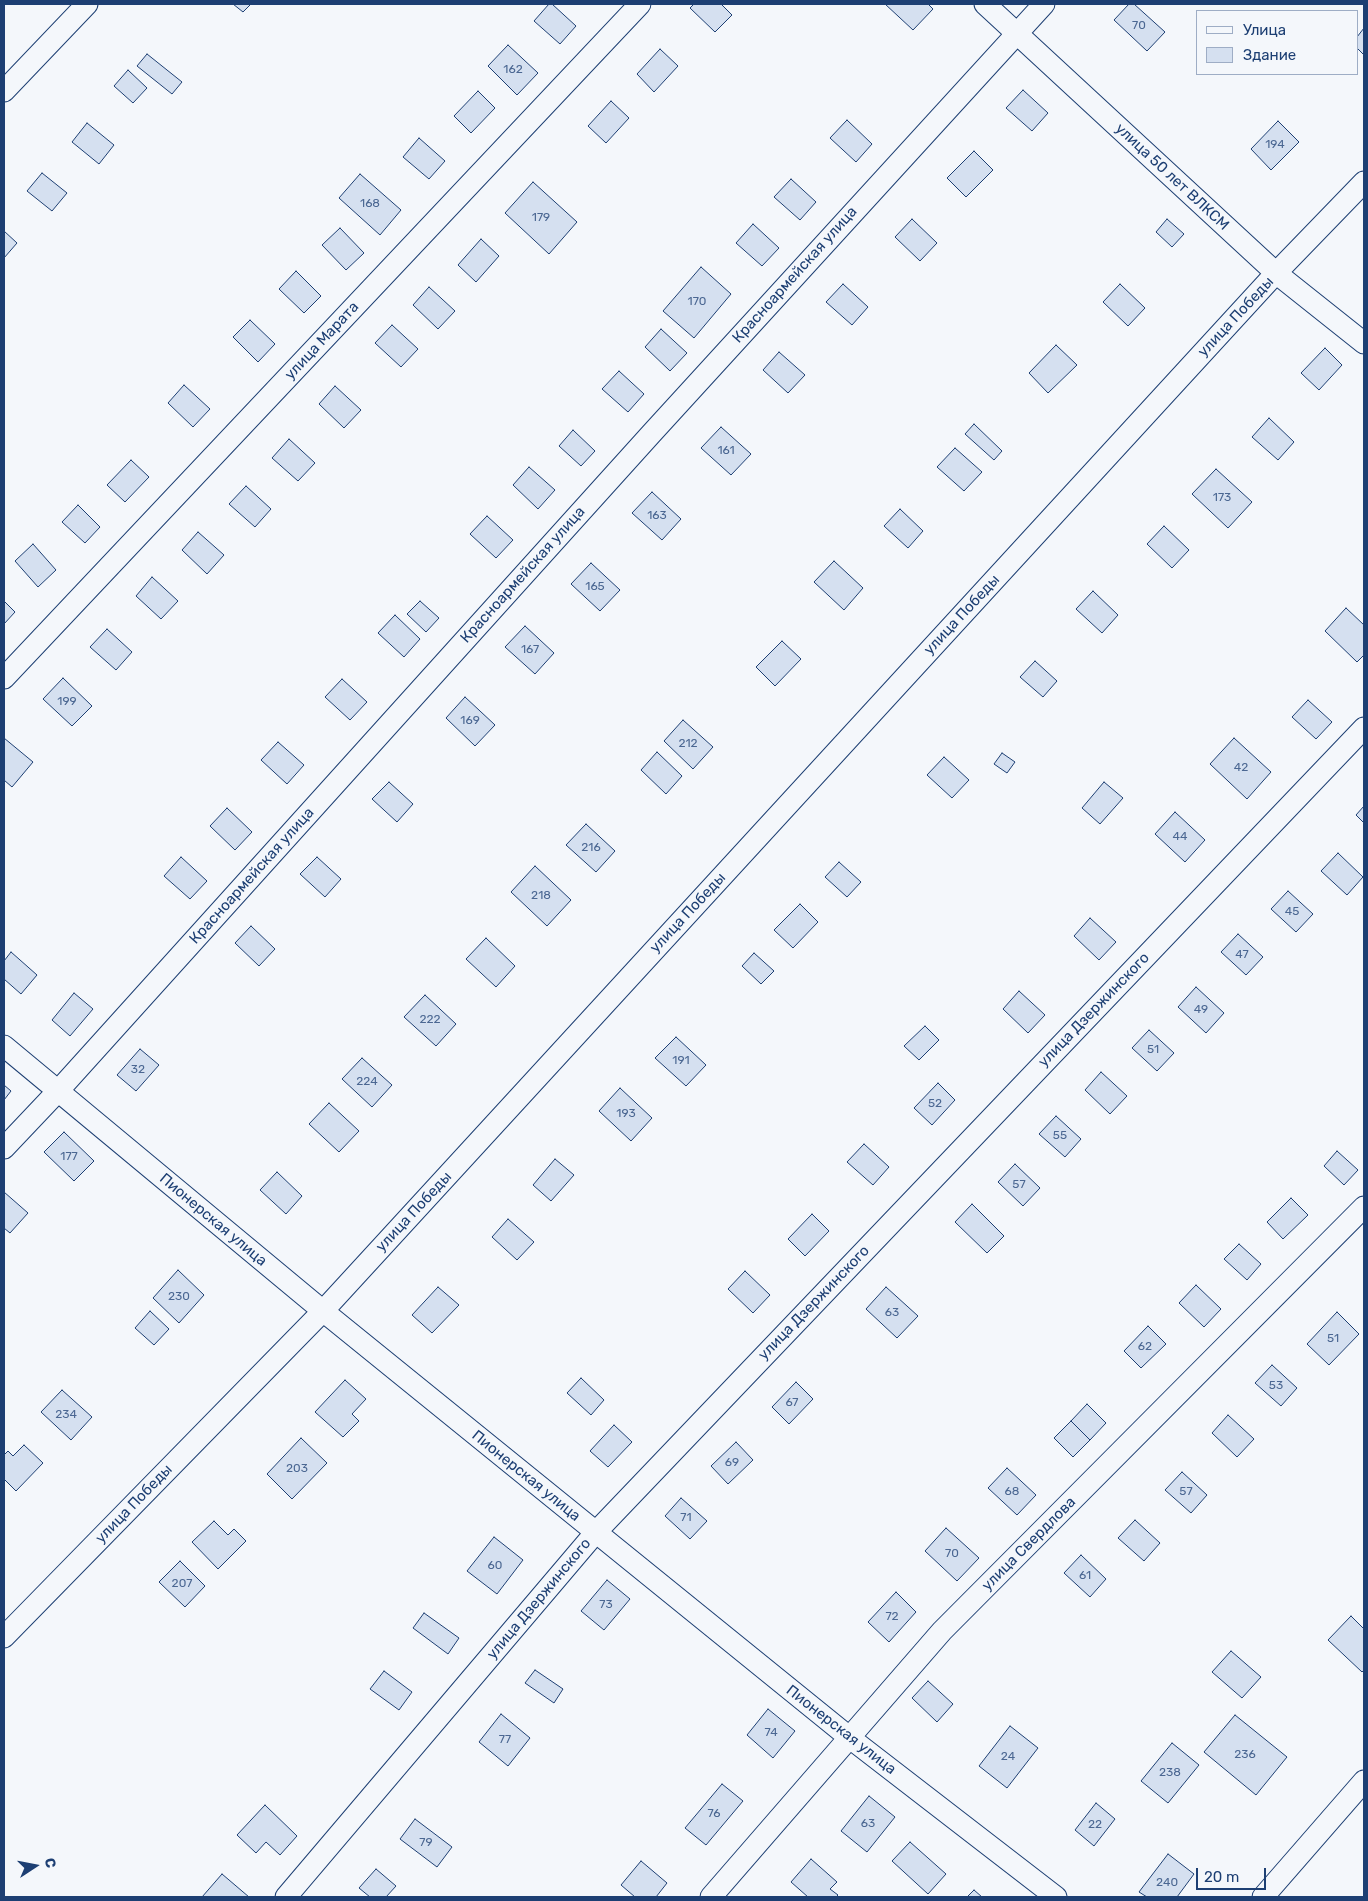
<!DOCTYPE html>
<html>
<head>
<meta charset="utf-8">
<style>
	body { margin:0 }
	#map { position:relative; width:1368px; height:1901px; overflow:hidden; background:#f4f7fb; font-family:Rubik,sans-serif }
	canvas { display:block }
	.frame { position:absolute; inset:0; border:5px solid #1d3f73; pointer-events:none }
	.legend { position:absolute; left:1196px; top:10px; width:162px; height:65px; box-sizing:border-box; background:#f4f7fb; border:1px solid #9eadc5; margin:0; padding:6px 9px; list-style:none; font-size:15px; color:#1d3f73 }
	.legend li { display:flex; align-items:center; gap:10px; height:25px }
	.legend b { width:25px; border:1px solid #9eadc5 }
	.north { position:absolute; left:10px; top:1841px; width:50px; height:50px; -webkit-text-stroke:4px #f4f7fb; paint-order:stroke; rotate:79deg; font-size:14px; font-weight:700; line-height:20px; text-align:center; color:#1d3f73 }
	.north::after { content:''; display:block; margin:auto; width:18px; height:22px; background:#1d3f73; clip-path:polygon(50% 0,100% 100%,50% 72%,0 100%) }
	.scale { position:absolute; left:1196px; top:1868px; width:70px; height:22px; box-sizing:border-box; border:2px solid #1d3f73; border-top:0; padding-left:6px; font-size:15px; line-height:18px; white-space:nowrap; color:#1d3f73; -webkit-text-stroke:4px #f4f7fb; paint-order:stroke }
</style>
</head>
<body>
<div id="map">
<canvas width="1368" height="1901"></canvas>
<div class="frame"></div>
<ul class="legend">
<li><b style="height:6px;background:#f4f7fb"></b>Улица</li>
<li><b style="height:14px;background:#d5e0f0"></b>Здание</li>
</ul>
<div class="north">С</div>
<div class="scale">20 m</div>
</div>
<script>
const ctx = document.querySelector('canvas').getContext('2d');
ctx.lineJoin = 'round';
function fill(path, color) { ctx.fillStyle = color; ctx.fill(path, 'evenodd'); }
const shape = rows => new Path2D(rows.map(r => 'M' + r).join(''));
function trace(path, color, width, dash) { ctx.strokeStyle = color; ctx.lineWidth = width; ctx.lineCap = dash ? 'butt' : 'round'; ctx.setLineDash(dash || []); ctx.stroke(path); }
function drawText(font, color, halo, rows, align = 'center') {
  ctx.font = font + ' Rubik,sans-serif'; ctx.lineWidth = 4; ctx.setLineDash([]); ctx.textBaseline = 'middle'; ctx.strokeStyle = halo; ctx.fillStyle = color; for (const [text, x, y, turn = 0] of rows) {
    ctx.save(); ctx.translate(x, y); ctx.rotate((+turn || 0) * Math.PI / 180); ctx.textAlign = isNaN(turn) ? turn : align; if (halo) ctx.strokeText(text, 0, 0); ctx.fillText(text, 0, 0); ctx.restore();
  }
}
const building = shape([
	[233,4,251,4,243,12,233,4],
	[549,4,552,4,576,26,560,44,534,21,549,4],
	[694,4,721,4,732,15,715,32,690,8,694,4],
	[885,4,928,4,933,9,913,30,885,4],
	[1129,4,1134,4,1165,32,1147,51,1114,20,1129,4],
	[1364,28,1364,55,1357,48,1357,37,1364,28],
	[508,45,538,73,517,95,488,66,508,45],
	[660,49,678,66,654,92,637,74,660,49],
	[147,54,182,82,172,94,137,66,147,54],
	[128,70,147,88,133,103,114,86,128,70],
	[1023,90,1048,113,1032,131,1006,108,1023,90],
	[478,91,495,108,471,133,454,116,478,91],
	[611,101,629,118,606,143,588,126,611,101],
	[847,120,872,144,856,162,830,138,847,120],
	[1278,121,1299,142,1271,170,1251,149,1278,121],
	[87,123,114,145,99,164,72,142,87,123],
	[419,138,445,161,429,179,403,157,419,138],
	[974,151,993,170,966,197,947,178,974,151],
	[42,173,67,193,52,211,27,191,42,173],
	[360,174,401,210,380,235,339,198,360,174],
	[791,179,816,202,800,220,774,197,791,179],
	[533,182,577,222,549,254,505,213,533,182],
	[912,219,937,243,920,261,895,237,912,219],
	[1167,219,1184,234,1172,247,1156,232,1167,219],
	[753,224,779,248,762,266,736,243,753,224],
	[340,228,364,253,346,270,322,245,340,228],
	[4,231,17,243,4,258,4,231],
	[481,239,499,256,476,282,458,265,481,239],
	[701,267,731,294,694,338,663,311,701,267],
	[296,271,321,296,304,313,279,289,296,271],
	[843,284,868,307,852,325,826,302,843,284],
	[1120,284,1145,308,1128,326,1103,302,1120,284],
	[429,287,455,311,438,329,413,305,429,287],
	[250,320,275,344,258,362,233,337,250,320],
	[392,325,418,349,401,367,375,343,392,325],
	[661,329,687,353,670,371,645,347,661,329],
	[1056,345,1077,365,1048,393,1029,373,1056,345],
	[1325,348,1342,365,1319,390,1301,373,1325,348],
	[779,352,805,375,788,393,763,370,779,352],
	[619,371,644,394,628,412,602,389,619,371],
	[184,385,210,409,193,427,168,403,184,385],
	[335,386,361,410,344,428,319,404,335,386],
	[1269,418,1294,442,1278,460,1252,437,1269,418],
	[974,424,1002,451,994,460,965,434,974,424],
	[721,427,751,454,731,475,701,448,721,427],
	[573,430,595,451,581,466,559,446,573,430],
	[289,439,315,463,298,481,272,458,289,439],
	[955,448,982,472,964,491,937,467,955,448],
	[131,460,149,477,125,502,107,485,131,460],
	[529,467,555,490,538,509,513,485,529,467],
	[1216,469,1252,502,1228,528,1192,494,1216,469],
	[246,486,271,509,255,527,229,504,246,486],
	[652,492,681,519,662,540,632,513,652,492],
	[78,505,100,527,85,543,62,522,78,505],
	[900,509,923,531,908,548,884,526,900,509],
	[487,516,513,540,496,558,470,534,487,516],
	[1164,526,1189,550,1172,568,1147,544,1164,526],
	[198,532,224,555,207,574,182,550,198,532],
	[33,544,56,570,38,587,15,561,33,544],
	[834,561,863,588,844,610,814,582,834,561],
	[591,563,620,590,600,611,571,584,591,563],
	[152,577,178,601,161,619,136,596,152,577],
	[1093,591,1118,615,1102,633,1076,609,1093,591],
	[4,601,15,612,4,624,4,601],
	[420,601,439,618,426,632,407,614,420,601],
	[1346,608,1364,625,1364,655,1357,662,1325,631,1346,608],
	[395,615,420,639,404,657,378,633,395,615],
	[525,626,554,653,535,674,505,647,525,626],
	[107,629,132,652,116,670,90,647,107,629],
	[782,641,801,659,775,686,756,667,782,641],
	[1035,661,1057,681,1043,697,1020,677,1035,661],
	[63,678,92,706,72,726,43,699,63,678],
	[342,679,367,702,350,720,325,697,342,679],
	[465,697,495,725,475,746,446,718,465,697],
	[1308,700,1332,722,1316,739,1292,717,1308,700],
	[683,720,713,747,693,769,664,741,683,720],
	[4,738,33,762,12,787,4,780,4,738],
	[1234,738,1271,772,1247,799,1210,764,1234,738],
	[278,742,304,765,287,784,261,760,278,742],
	[657,752,682,776,666,794,641,770,657,752],
	[1002,753,1015,762,1007,773,994,764,1002,753],
	[944,757,969,780,952,798,927,775,944,757],
	[389,782,413,804,397,822,372,799,389,782],
	[1104,782,1123,798,1100,824,1082,808,1104,782],
	[1364,806,1364,823,1356,815,1364,806],
	[227,808,252,832,235,850,210,826,227,808],
	[1175,812,1205,840,1185,862,1155,834,1175,812],
	[586,824,615,851,596,872,566,845,586,824],
	[1338,853,1363,877,1347,895,1321,871,1338,853],
	[181,857,207,881,190,899,164,876,181,857],
	[317,857,341,879,325,897,300,874,317,857],
	[839,862,861,882,847,897,825,877,839,862],
	[535,866,571,900,547,926,511,892,535,866],
	[1288,891,1313,914,1296,932,1271,909,1288,891],
	[800,904,818,922,793,948,774,930,800,904],
	[1090,918,1116,942,1099,960,1074,936,1090,918],
	[251,926,275,949,259,966,235,943,251,926],
	[1238,934,1263,957,1246,975,1221,952,1238,934],
	[486,938,515,966,496,987,466,959,486,938],
	[11,952,37,975,21,994,4,979,4,961,11,952],
	[754,953,774,971,761,984,742,966,754,953],
	[1196,987,1224,1013,1206,1033,1178,1007,1196,987],
	[1019,991,1045,1015,1028,1033,1003,1009,1019,991],
	[74,993,93,1009,70,1036,52,1020,74,993],
	[425,995,456,1024,436,1046,404,1017,425,995],
	[925,1026,939,1040,919,1060,904,1046,925,1026],
	[1149,1030,1174,1053,1157,1071,1132,1048,1149,1030],
	[676,1037,706,1065,686,1086,655,1058,676,1037],
	[140,1049,159,1065,136,1091,117,1075,140,1049],
	[362,1058,392,1085,372,1107,342,1079,362,1058],
	[1101,1072,1127,1096,1110,1114,1085,1090,1101,1072],
	[938,1083,955,1100,932,1125,914,1108,938,1083],
	[4,1085,11,1091,4,1100,4,1085],
	[620,1088,652,1118,631,1141,599,1111,620,1088],
	[329,1103,359,1131,339,1152,309,1124,329,1103],
	[1056,1116,1081,1139,1065,1157,1039,1134,1056,1116],
	[64,1132,94,1161,74,1181,44,1152,64,1132],
	[864,1144,889,1167,873,1185,847,1162,864,1144],
	[1337,1151,1358,1170,1344,1185,1324,1166,1337,1151],
	[555,1159,574,1175,551,1201,533,1185,555,1159],
	[1015,1164,1040,1188,1023,1206,998,1182,1015,1164],
	[277,1172,302,1196,286,1214,260,1190,277,1172],
	[4,1192,28,1213,10,1233,4,1228,4,1192],
	[1291,1198,1308,1215,1283,1239,1267,1222,1291,1198],
	[972,1204,1004,1236,987,1253,955,1222,972,1204],
	[812,1214,829,1231,805,1256,788,1239,812,1214],
	[508,1219,534,1242,517,1260,492,1237,508,1219],
	[1239,1244,1261,1264,1247,1280,1224,1259,1239,1244],
	[178,1270,204,1295,179,1323,153,1298,178,1270],
	[745,1271,770,1295,753,1313,728,1289,745,1271],
	[1196,1285,1221,1309,1204,1327,1179,1303,1196,1285],
	[438,1287,459,1305,432,1333,412,1315,438,1287],
	[886,1287,918,1316,897,1338,866,1309,886,1287],
	[150,1311,169,1329,154,1345,135,1328,150,1311],
	[1337,1312,1359,1334,1329,1365,1307,1344,1337,1312],
	[1148,1326,1166,1344,1141,1368,1124,1351,1148,1326],
	[1272,1365,1297,1388,1281,1406,1255,1383,1272,1365],
	[581,1378,604,1400,591,1415,567,1393,581,1378],
	[345,1380,366,1399,352,1414,359,1421,343,1437,315,1412,345,1380],
	[796,1382,813,1399,789,1424,772,1407,796,1382],
	[62,1390,92,1417,71,1440,41,1412,62,1390],
	[1087,1404,1106,1423,1090,1440,1071,1421,1087,1404],
	[1228,1415,1254,1439,1237,1457,1212,1433,1228,1415],
	[1071,1421,1090,1440,1073,1457,1054,1438,1071,1421],
	[614,1425,632,1442,608,1467,590,1451,614,1425],
	[301,1438,327,1463,292,1499,267,1474,301,1438],
	[736,1442,753,1460,728,1484,711,1466,736,1442],
	[24,1445,43,1463,16,1491,4,1479,4,1455,8,1451,13,1456,24,1445],
	[1007,1468,1036,1495,1017,1515,988,1488,1007,1468],
	[1182,1472,1207,1495,1191,1513,1165,1490,1182,1472],
	[681,1498,707,1521,690,1539,665,1516,681,1498],
	[1135,1520,1160,1543,1144,1561,1118,1538,1135,1520],
	[214,1521,228,1535,234,1529,246,1541,218,1569,192,1542,214,1521],
	[946,1528,979,1558,957,1581,925,1551,946,1528],
	[494,1537,523,1560,497,1594,467,1571,494,1537],
	[1081,1555,1106,1579,1090,1597,1064,1573,1081,1555],
	[180,1561,205,1586,185,1607,159,1582,180,1561],
	[607,1580,630,1599,604,1630,581,1611,607,1580],
	[896,1592,916,1612,889,1642,868,1622,896,1592],
	[424,1613,459,1638,448,1654,413,1628,424,1613],
	[1351,1616,1364,1629,1364,1670,1362,1672,1328,1640,1351,1616],
	[1231,1651,1261,1677,1242,1698,1212,1672,1231,1651],
	[535,1670,563,1689,554,1703,525,1683,535,1670],
	[384,1671,412,1692,399,1710,370,1689,384,1671],
	[928,1681,953,1704,937,1722,912,1698,928,1681],
	[768,1709,795,1731,773,1758,747,1735,768,1709],
	[501,1714,530,1738,508,1766,479,1742,501,1714],
	[1235,1715,1287,1757,1256,1795,1204,1752,1235,1715],
	[1010,1726,1038,1748,1007,1788,979,1766,1010,1726],
	[1172,1743,1199,1765,1168,1803,1141,1781,1172,1743],
	[722,1784,743,1801,706,1845,685,1828,722,1784],
	[869,1796,895,1817,867,1852,841,1831,869,1796],
	[1096,1803,1115,1819,1094,1846,1075,1830,1096,1803],
	[265,1805,297,1836,280,1855,266,1842,256,1853,237,1835,265,1805],
	[415,1819,452,1847,437,1867,400,1839,415,1819],
	[910,1842,946,1874,928,1894,892,1861,910,1842],
	[1168,1854,1194,1874,1177,1897,1147,1897,1139,1892,1168,1854],
	[811,1859,837,1882,830,1889,838,1895,836,1897,808,1897,791,1882,811,1859],
	[641,1861,667,1883,656,1897,635,1897,621,1885,641,1861],
	[376,1869,396,1886,386,1897,370,1897,359,1888,376,1869],
	[222,1874,249,1897,202,1897,222,1874],
	[974,1890,982,1897,967,1897,974,1890]
]);
fill(building, '#d5e0f0');
trace(building, '#1d3f73', 1);
const minor = shape([
	[985,4,1276,273,1364,343],
	[4,91,87,4],
	[4,678,640,4],
	[4,1046,323,1311,850,1738,1056,1897],
	[4,1148,58,1091,651,434,1044,4],
	[4,1637,323,1311,1276,273,1364,182],
	[286,1897,596,1532,1364,728],
	[711,1897,942,1631,1364,1207],
	[1263,1897,1364,1781]
]);
trace(minor, '#1d3f73', 23);
trace(minor, '#f4f7fb', 21);
drawText('12px', '#4b6792', null, [
	["70",1139,26],
	["162",513,70],
	["194",1275,145],
	["168",370,204],
	["179",541,218],
	["170",697,302],
	["161",726,451],
	["173",1222,498],
	["163",657,516],
	["165",595,587],
	["167",530,650],
	["199",67,702],
	["169",470,721],
	["212",688,744],
	["42",1241,768],
	["44",1180,837],
	["216",591,848],
	["218",541,896],
	["45",1292,912],
	["47",1242,955],
	["49",1201,1010],
	["222",430,1020],
	["51",1153,1050],
	["191",681,1061],
	["32",138,1070],
	["224",367,1082],
	["52",935,1104],
	["193",626,1114],
	["55",1060,1136],
	["177",69,1157],
	["57",1019,1185],
	["230",179,1297],
	["63",892,1313],
	["51",1333,1339],
	["62",1145,1347],
	["53",1276,1386],
	["67",792,1403],
	["234",66,1415],
	["69",732,1463],
	["203",297,1469],
	["68",1012,1492],
	["57",1186,1492],
	["71",686,1518],
	["70",952,1554],
	["60",495,1566],
	["61",1085,1576],
	["207",182,1584],
	["73",606,1605],
	["72",892,1617],
	["74",771,1733],
	["77",505,1740],
	["236",1245,1755],
	["24",1008,1757],
	["238",1170,1773],
	["76",714,1814],
	["63",868,1824],
	["22",1095,1825],
	["79",426,1843],
	["240",1167,1883]
]);
drawText('15px', '#1d3f73', '#f4f7fb', [
	["улица 50 лет ВЛКСМ",1172,177,43],
	["Красноармейская улица",795,275,-48],
	["улица Победы",1236,317,-47],
	["улица Марата",322,341,-47],
	["Красноармейская улица",523,575,-48],
	["улица Победы",962,615,-47],
	["Красноармейская улица",252,876,-48],
	["улица Победы",688,913,-47],
	["улица Дзержинского",1094,1010,-46],
	["улица Победы",414,1212,-47],
	["Пионерская улица",213,1220,40],
	["улица Дзержинского",814,1303,-46],
	["Пионерская улица",526,1476,39],
	["улица Победы",134,1504,-46],
	["улица Свердлова",1029,1544,-45],
	["улица Дзержинского",539,1599,-50],
	["Пионерская улица",841,1730,38]
]);
</script>
</body>
</html>
